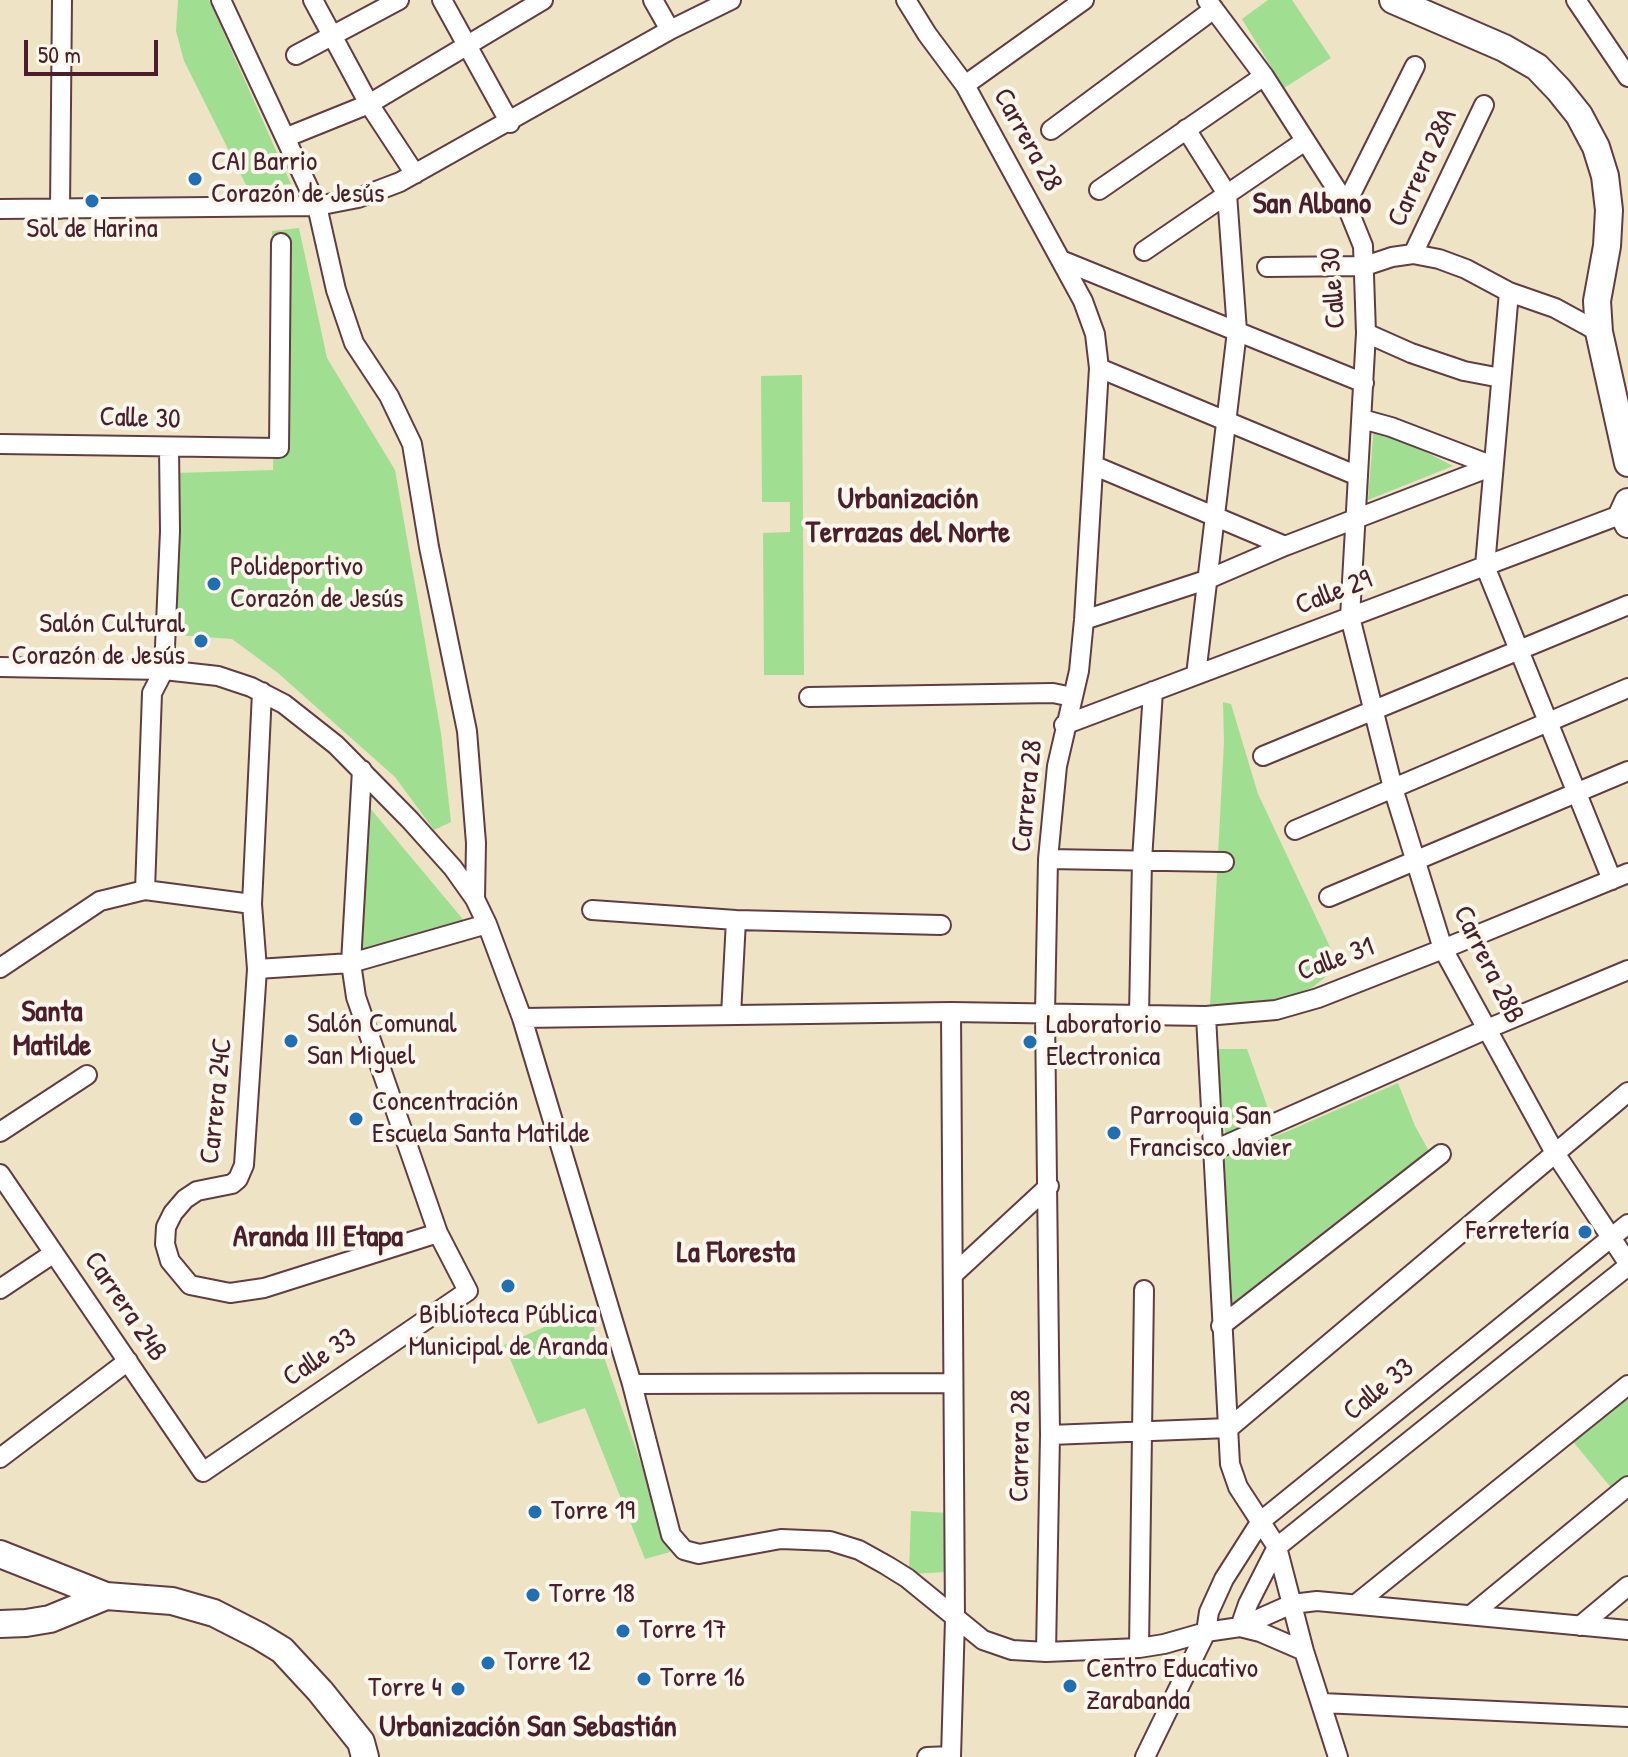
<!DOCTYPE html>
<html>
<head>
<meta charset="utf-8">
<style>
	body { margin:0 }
	#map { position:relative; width:1628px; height:1757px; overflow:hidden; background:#eee3c4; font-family:"Patrick Hand",sans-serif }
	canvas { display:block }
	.scale { position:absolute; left:24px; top:40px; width:134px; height:36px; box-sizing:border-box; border:4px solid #4a1f2b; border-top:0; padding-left:10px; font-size:24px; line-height:28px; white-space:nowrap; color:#4a1f2b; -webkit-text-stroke:6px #fbf7ec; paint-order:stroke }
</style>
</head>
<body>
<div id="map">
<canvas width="1628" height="1757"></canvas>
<div class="scale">50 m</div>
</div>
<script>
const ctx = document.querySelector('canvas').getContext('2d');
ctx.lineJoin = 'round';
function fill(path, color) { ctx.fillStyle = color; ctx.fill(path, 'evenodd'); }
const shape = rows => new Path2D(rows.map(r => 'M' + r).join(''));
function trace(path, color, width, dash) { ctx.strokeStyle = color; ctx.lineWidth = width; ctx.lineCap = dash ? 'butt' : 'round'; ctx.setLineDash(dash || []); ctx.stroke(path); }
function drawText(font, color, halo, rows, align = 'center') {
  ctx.font = font + ' "Patrick Hand",sans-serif'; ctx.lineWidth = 8; ctx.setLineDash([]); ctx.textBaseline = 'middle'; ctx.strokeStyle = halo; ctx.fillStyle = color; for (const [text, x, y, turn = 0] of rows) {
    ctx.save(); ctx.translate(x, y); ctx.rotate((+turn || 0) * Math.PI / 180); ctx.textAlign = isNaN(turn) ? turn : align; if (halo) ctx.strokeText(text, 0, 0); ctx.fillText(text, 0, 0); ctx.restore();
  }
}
fill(shape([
	[178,0,209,0,291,184,247,187,184,61,176,31],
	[1268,0,1292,0,1331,58,1284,88,1242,19],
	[299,228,327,358,395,470,441,733,451,822,434,830,395,777,278,673,232,639,177,635,177,473,273,470,275,365,272,231],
	[802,375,804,675,764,675,763,533,790,532,790,502,762,502,761,376],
	[1374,425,1453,466,1368,500],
	[1223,702,1231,704,1258,794,1339,966,1313,987,1286,999,1243,1006,1210,1006,1224,742],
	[354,789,471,929,347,969],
	[1216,1049,1247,1049,1272,1120,1226,1141],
	[1398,1083,1415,1126,1430,1153,1230,1311,1219,1156,1286,1132],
	[587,1308,644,1472,670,1552,645,1559,585,1408,538,1424,504,1345],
	[1628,1391,1628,1477,1613,1490,1570,1438],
	[911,1511,949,1513,947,1572,909,1574]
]), '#a0de92');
const street = shape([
	[221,0,317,206,336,290,354,343,389,396,412,444,429,547,467,731,476,843,475,899],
	[313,0,369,104,415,174],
	[442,0,510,123],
	[653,0,670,30],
	[906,0,927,34,965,85,1083,301,1095,334,1099,368,1084,620,1079,671,1057,766,1048,859,1045,1013,1050,1435,1046,1652],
	[1207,0,1264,76,1346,204,1363,246,1366,333,1350,617,1393,788,1443,949,1555,1153,1628,1263],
	[1576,0,1628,77],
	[296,55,399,0],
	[965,85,1084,0],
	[1186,129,1227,194,1237,331,1196,675],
	[1051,130,1214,9],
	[287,137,369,104,543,0],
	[1099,190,1264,76],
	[1346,204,1415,66],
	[0,209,317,206,358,198,400,182,670,30,731,0],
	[60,209,62,0],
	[1144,251,1305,141],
	[1413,254,1484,105],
	[1061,260,1364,383],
	[1267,267,1365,266,1392,257,1413,254,1439,259,1466,269,1509,292,1555,308,1599,332],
	[1509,292,1485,566,1612,880],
	[1366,333,1411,353,1464,371,1501,378],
	[1099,368,1358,476],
	[1362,419,1391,427,1493,466],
	[0,444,279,448,281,243],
	[1095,466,1285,546],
	[1084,620,1206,580,1285,546,1493,466],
	[0,667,164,670,218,676,251,687,284,704,336,745,410,820,453,868,475,899,487,924,522,1018,632,1384,671,1535,684,1550,699,1554,781,1539,830,1541,859,1550,886,1565,907,1578,983,1640,1012,1650,1046,1652,1139,1648,1164,1644,1206,1632,1240,1627,1260,1632,1304,1651],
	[262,692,252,904,257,969,244,1165,238,1179,232,1184,197,1191,185,1199,173,1213,166,1227,165,1244,170,1261,190,1285,230,1293,264,1288,438,1233],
	[809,697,1053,693,1072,697],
	[1064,725,1628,512],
	[1263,756,1628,605],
	[1295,830,1628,688],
	[1048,859,1224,862],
	[145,890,152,693,164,670,170,531,169,448],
	[1329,897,1628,771],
	[592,910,736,920,941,925],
	[0,968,100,901,145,890,252,904],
	[257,969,351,963,487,924],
	[951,1012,955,1619,951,1757],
	[731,1015,736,920],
	[1139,1015,1142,860,1153,691],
	[1206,1016,1230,1464,1238,1487,1277,1547,1304,1651,1338,1757],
	[522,1018,951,1012,1206,1016,1276,1010,1318,998,1443,949,1628,873],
	[0,1132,87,1075],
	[1212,1151,1487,1029,1628,970],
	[0,1174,203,1472,468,1291,438,1233,356,997,351,963,362,770],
	[955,1273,1049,1186],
	[0,1289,54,1253],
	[1221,1326,1441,1154],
	[632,1384,953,1383],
	[1050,1435,1229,1428,1628,1092],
	[0,1458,128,1361],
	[1356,1604,1628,1385],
	[1471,1615,1628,1486],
	[1580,1626,1628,1586],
	[1240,1627,1248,1604,1277,1547,1628,1266],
	[1240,1627,1292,1604,1317,1601,1628,1630],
	[1139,1648,1144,1290],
	[1322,1703,1628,1717],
	[927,1757,951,1756],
	[1145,1757,1206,1632,1209,1612,1224,1579,1261,1521,1628,1224]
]);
const secondary = shape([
	[1393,0,1504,48,1537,67,1559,90,1579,115,1596,147,1605,176,1609,210,1607,246,1597,301,1599,332,1628,463],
	[1628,502,1623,513,1628,524],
	[0,1554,106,1596,172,1601,214,1613,259,1636,282,1650,320,1691,361,1742,365,1757],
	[0,1624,26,1623,50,1619,106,1596]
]);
trace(street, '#633c42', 22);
trace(secondary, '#633c42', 30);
trace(street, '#fff', 18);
trace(secondary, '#fff', 26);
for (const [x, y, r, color] of [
	[195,179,8,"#1f6fb2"],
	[92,201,8,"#1f6fb2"],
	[214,584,8,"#1f6fb2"],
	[201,641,8,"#1f6fb2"],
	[291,1041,8,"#1f6fb2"],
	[1030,1042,8,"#1f6fb2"],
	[356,1119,8,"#1f6fb2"],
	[1114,1133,8,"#1f6fb2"],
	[1585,1232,8,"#1f6fb2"],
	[508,1286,8,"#1f6fb2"],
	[535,1512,8,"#1f6fb2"],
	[533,1595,8,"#1f6fb2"],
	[623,1631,8,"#1f6fb2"],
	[488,1663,8,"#1f6fb2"],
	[644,1679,8,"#1f6fb2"],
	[1070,1686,8,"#1f6fb2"],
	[458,1689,8,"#1f6fb2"]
]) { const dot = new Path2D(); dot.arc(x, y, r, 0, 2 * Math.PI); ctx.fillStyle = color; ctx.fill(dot); trace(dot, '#fbf7ec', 3); }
drawText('28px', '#4a1f2b', '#fbf7ec', [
	["Carrera 28",1027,140,61],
	["Carrera 28A",1423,168,-65],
	["Calle 30",1334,288,-94],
	["Calle 30",140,419,2],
	["Calle 29",1334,593,-21],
	["Carrera 28",1028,796,-84],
	["Calle 31",1336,960,-20],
	["Carrera 28B",1488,965,64],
	["Carrera 24C",217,1101,-84],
	["Carrera 24B",125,1307,56],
	["Calle 33",320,1358,-34],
	["Calle 33",1379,1390,-39],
	["Carrera 28",1021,1446,-89]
]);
drawText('28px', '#4a1f2b', '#fbf7ec', [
	["CAI Barrio",211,163],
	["Corazón de Jesús",211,195],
	["Sol de Harina",92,230,"center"],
	["Polideportivo",230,568],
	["Corazón de Jesús",230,600],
	["Salón Cultural",185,625,"right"],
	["Corazón de Jesús",185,657,"right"],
	["Salón Comunal",307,1025],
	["San Miguel",307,1057],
	["Laboratorio",1046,1026],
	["Electronica",1046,1058],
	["Concentración",372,1103],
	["Escuela Santa Matilde",372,1135],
	["Parroquia San",1130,1117],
	["Francisco Javier",1130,1149],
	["Ferretería",1569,1232,"right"],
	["Biblioteca Pública",508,1316,"center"],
	["Municipal de Aranda",508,1348,"center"],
	["Torre 19",551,1512],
	["Torre 18",549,1595],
	["Torre 17",639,1631],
	["Torre 12",504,1663],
	["Centro Educativo",1086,1670],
	["Zarabanda",1086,1702],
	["Torre 16",660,1679],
	["Torre 4",442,1689,"right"]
], 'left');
drawText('bold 30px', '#4a1f2b', '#fbf7ec', [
	["San Albano",1312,205],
	["Urbanización",908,500],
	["Terrazas del Norte",908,534],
	["Santa",52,1013],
	["Matilde",52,1047],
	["Aranda III Etapa",318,1238],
	["La Floresta",736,1254],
	["Urbanización San Sebastián",528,1728]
]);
</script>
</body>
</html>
